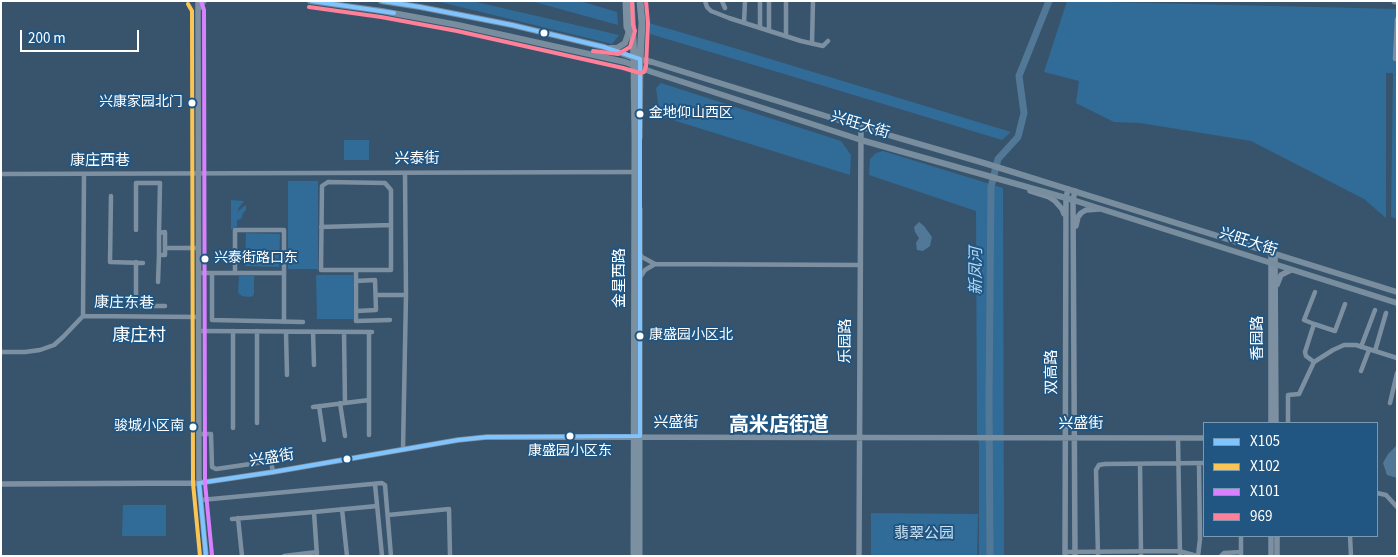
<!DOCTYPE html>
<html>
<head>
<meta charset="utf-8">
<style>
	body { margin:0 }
	#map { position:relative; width:1398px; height:557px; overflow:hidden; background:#37546c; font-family:"Source Sans 3",sans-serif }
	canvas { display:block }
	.frame { position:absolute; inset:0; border:2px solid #fff; pointer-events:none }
	.legend { position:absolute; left:1203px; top:422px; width:175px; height:115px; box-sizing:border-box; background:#215682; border:1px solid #7a9ab4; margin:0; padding:6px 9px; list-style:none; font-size:15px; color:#fff }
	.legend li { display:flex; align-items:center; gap:10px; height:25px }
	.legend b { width:25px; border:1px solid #7a9ab4 }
	.scale { position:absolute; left:20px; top:30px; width:119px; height:22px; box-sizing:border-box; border:2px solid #fff; border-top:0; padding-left:6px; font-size:15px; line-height:18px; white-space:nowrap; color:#fff; -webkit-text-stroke:4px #215682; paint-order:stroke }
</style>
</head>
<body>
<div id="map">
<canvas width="1398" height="557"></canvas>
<div class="frame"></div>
<ul class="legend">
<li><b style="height:6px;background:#80c4ff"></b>X105</li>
<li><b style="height:6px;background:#fcc553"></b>X102</li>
<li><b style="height:6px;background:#d880ff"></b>X101</li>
<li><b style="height:6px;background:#ff8098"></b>969</li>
</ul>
<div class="scale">200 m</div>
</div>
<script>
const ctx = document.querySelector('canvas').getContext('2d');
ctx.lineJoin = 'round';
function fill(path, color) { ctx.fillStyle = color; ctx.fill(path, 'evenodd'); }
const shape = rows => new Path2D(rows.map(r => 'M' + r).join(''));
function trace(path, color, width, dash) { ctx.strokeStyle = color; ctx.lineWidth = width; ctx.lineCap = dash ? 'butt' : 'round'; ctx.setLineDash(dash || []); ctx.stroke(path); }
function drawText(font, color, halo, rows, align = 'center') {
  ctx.font = font + ' "Source Sans 3","Noto Sans SC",sans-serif'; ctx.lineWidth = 4; ctx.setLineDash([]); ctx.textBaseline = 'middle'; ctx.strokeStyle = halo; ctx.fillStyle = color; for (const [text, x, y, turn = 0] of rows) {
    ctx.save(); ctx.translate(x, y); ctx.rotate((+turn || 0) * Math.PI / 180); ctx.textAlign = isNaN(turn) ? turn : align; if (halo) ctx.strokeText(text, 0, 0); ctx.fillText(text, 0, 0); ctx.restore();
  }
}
fill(shape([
	[436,1,472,1,619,35,612,44],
	[531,1,580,1,617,12,618,25],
	[1067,1,1397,9,1397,219,1391,217,1393,73,1386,73,1386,218,1364,199,1251,141,1140,123,1114,122,1076,103,1079,81,1044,72],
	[649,23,724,45,1011,132,1002,140,791,76,650,34],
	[661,83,841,141,851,155,850,175,660,116,656,88],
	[344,140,369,140,369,160,344,160],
	[883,151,1003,188,1004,556,979,556,979,445,977,432,976,211,869,175,870,159,876,153],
	[288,181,318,181,318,269,288,269],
	[231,200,244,201,238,209,238,213,239,210,246,205,246,210,243,213,241,219,237,220,237,226,231,230],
	[246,233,280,234,279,267,245,266],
	[316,275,353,275,353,319,317,319],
	[239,276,254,276,254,293,253,296,249,297,242,296,238,293],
	[123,505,166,505,166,536,122,536],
	[871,513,978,514,977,556,871,556]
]), '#316b97');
fill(shape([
	[919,222,924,226,932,237,930,246,923,251,917,250,916,243,919,238,915,232,914,227],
	[1397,445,1397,478,1387,475,1383,463,1388,454]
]), '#527897');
trace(shape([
	[990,556,989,400,991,187,998,159,1018,137,1024,113,1019,76,1049,1]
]), '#527897', 7);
trace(shape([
	[705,1,707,7,711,11,729,18,801,41,823,46,828,41],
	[722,1,725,8],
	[1397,19,1395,59,1397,59],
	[744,23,745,1],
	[760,28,760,1],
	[769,31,769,1],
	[786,36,786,1],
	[812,43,813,1],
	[1,174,635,172],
	[328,182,385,183,391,190,391,270,321,270,322,186,328,182],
	[111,196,110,262,143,263],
	[321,227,391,225],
	[136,230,136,183,160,183,159,233,165,232,165,255,159,255,159,233],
	[165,248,199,248],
	[640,254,642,257,655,264],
	[136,262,136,306,165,306],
	[356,270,356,321,390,320],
	[199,273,284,273],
	[212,273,212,320,303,322],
	[235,273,235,230,284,230,284,322],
	[641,276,645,270,655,264,860,265],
	[158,282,159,255],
	[376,295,406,295],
	[356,311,376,310,375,280,356,281],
	[83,316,84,174],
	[1314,324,1335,331,1345,304],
	[199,331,372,332],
	[233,331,233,428],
	[257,331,257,423],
	[286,332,287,375],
	[313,332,314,365],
	[344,332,345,403],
	[369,332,369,435],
	[1361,347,1375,310],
	[1375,351,1386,313],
	[1,352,25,352,40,350,54,345,63,337,83,316,199,317],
	[1314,362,1306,356,1305,352,1314,324,1304,320,1315,292],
	[1361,371,1369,350],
	[340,403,345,436],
	[1390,403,1397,373],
	[319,406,324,440],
	[313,407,369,400],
	[1288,423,1288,395,1299,394,1314,362,1333,350,1344,345,1356,345,1397,358],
	[199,434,211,434,212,467,216,469,271,461,273,472],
	[1178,438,1180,556],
	[403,449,406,295,405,173],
	[1140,464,1141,556],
	[375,484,382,556],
	[1377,493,1386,495,1397,507],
	[201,500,382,483,385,485,391,556],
	[342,509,347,556],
	[388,515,449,509,450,556],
	[238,518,242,556],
	[232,519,314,512],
	[1241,536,1241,556],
	[1350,536,1351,556],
	[1065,552,1179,551,1197,556],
	[284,556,317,552],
	[317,556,314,512,377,506],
	[1098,556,1096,470,1099,465,1105,464,1204,463],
	[1198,556,1200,539,1199,464],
	[1221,556,1224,553,1241,552]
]), '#7d90a2', 4.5);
trace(shape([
	[198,1,199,483,206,556],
	[198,10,204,1],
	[1030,191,1049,197,1055,201,1062,209,1064,214],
	[1076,226,1078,217,1081,213,1086,210,1099,209],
	[1275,254,1276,423],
	[1277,285,1281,275,1291,270],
	[1271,423,1271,253],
	[1,484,199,483,273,472,458,440,487,437,1204,438],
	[1277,536,1277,556],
	[859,556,861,127],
	[1065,556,1066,198,1068,189],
	[1075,556,1073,200,1075,191],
	[1271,556,1271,536]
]), '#7d90a2', 5.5);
trace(shape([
	[310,1,382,11,458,25,625,62,652,72,861,140,1073,200,1397,303],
	[381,1,420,7,512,25,604,47,634,58,652,62,861,127,984,163,1397,292],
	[610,48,617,48,625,43,630,28]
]), '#788d9e', 6);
trace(shape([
	[626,1,627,27,631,35],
	[631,1,634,58,635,139,634,556],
	[1395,1,1397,1],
	[639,138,640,59,642,23,640,1],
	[639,556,639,209]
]), '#7b90a0', 7);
trace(shape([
	[312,1,394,13],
	[199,483,273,472,458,440,487,437,640,436,640,59,604,47,512,25,420,7,383,1],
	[199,483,206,556]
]), '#80c4ff', 4);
trace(shape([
	[188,4,192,11,193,483,200,556]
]), '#fcc553', 4);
trace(shape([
	[201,1,204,10,205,483,212,555]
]), '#d880ff', 4);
trace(shape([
	[309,7,381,17,457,31,623,68,640,73,644,72,646,67,648,23,646,1],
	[593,51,618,54,630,47,635,31,633,25,632,1]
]), '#ff8098', 4);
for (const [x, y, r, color] of [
	[544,33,4.5,"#fff"],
	[192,103,4.5,"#fff"],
	[640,114,4.5,"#fff"],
	[205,259,4.5,"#fff"],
	[640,336,4.5,"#fff"],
	[193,427,4.5,"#fff"],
	[570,436,4.5,"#fff"],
	[347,459,4.5,"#fff"]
]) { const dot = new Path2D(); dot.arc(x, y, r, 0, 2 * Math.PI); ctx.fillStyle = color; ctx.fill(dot); trace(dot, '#215682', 2); }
drawText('14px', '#fff', '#215682', [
	["兴康家园北门",183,103,"right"],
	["金地仰山西区",649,114],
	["兴泰街路口东",214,259],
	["康盛园小区北",649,336],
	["骏城小区南",184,427,"right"],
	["康盛园小区东",570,452,"center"]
], 'left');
drawText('15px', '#fff', '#215682', [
	["兴旺大街",860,126,17],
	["兴泰街",417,160],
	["康庄西巷",100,162],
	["兴旺大街",1248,243,18],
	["金星西路",621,278,-90],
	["康庄东巷",124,304,1],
	["香园路",1259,338,-90],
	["乐园路",847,341,-90],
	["双高路",1053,372,-90],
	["兴盛街",676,424],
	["兴盛街",1081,425],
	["兴盛街",272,459,-9]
]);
drawText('15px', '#cbe4f6', '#215682', [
	["翡翠公园",924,535]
]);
drawText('italic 16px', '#b2d6f0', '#215682', [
	["新凤河",977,271,-90]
]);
drawText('18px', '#fff', '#215682', [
	["康庄村",139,337]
]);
drawText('bold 20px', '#fff', '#215682', [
	["高米店街道",779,427]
]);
</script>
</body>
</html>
